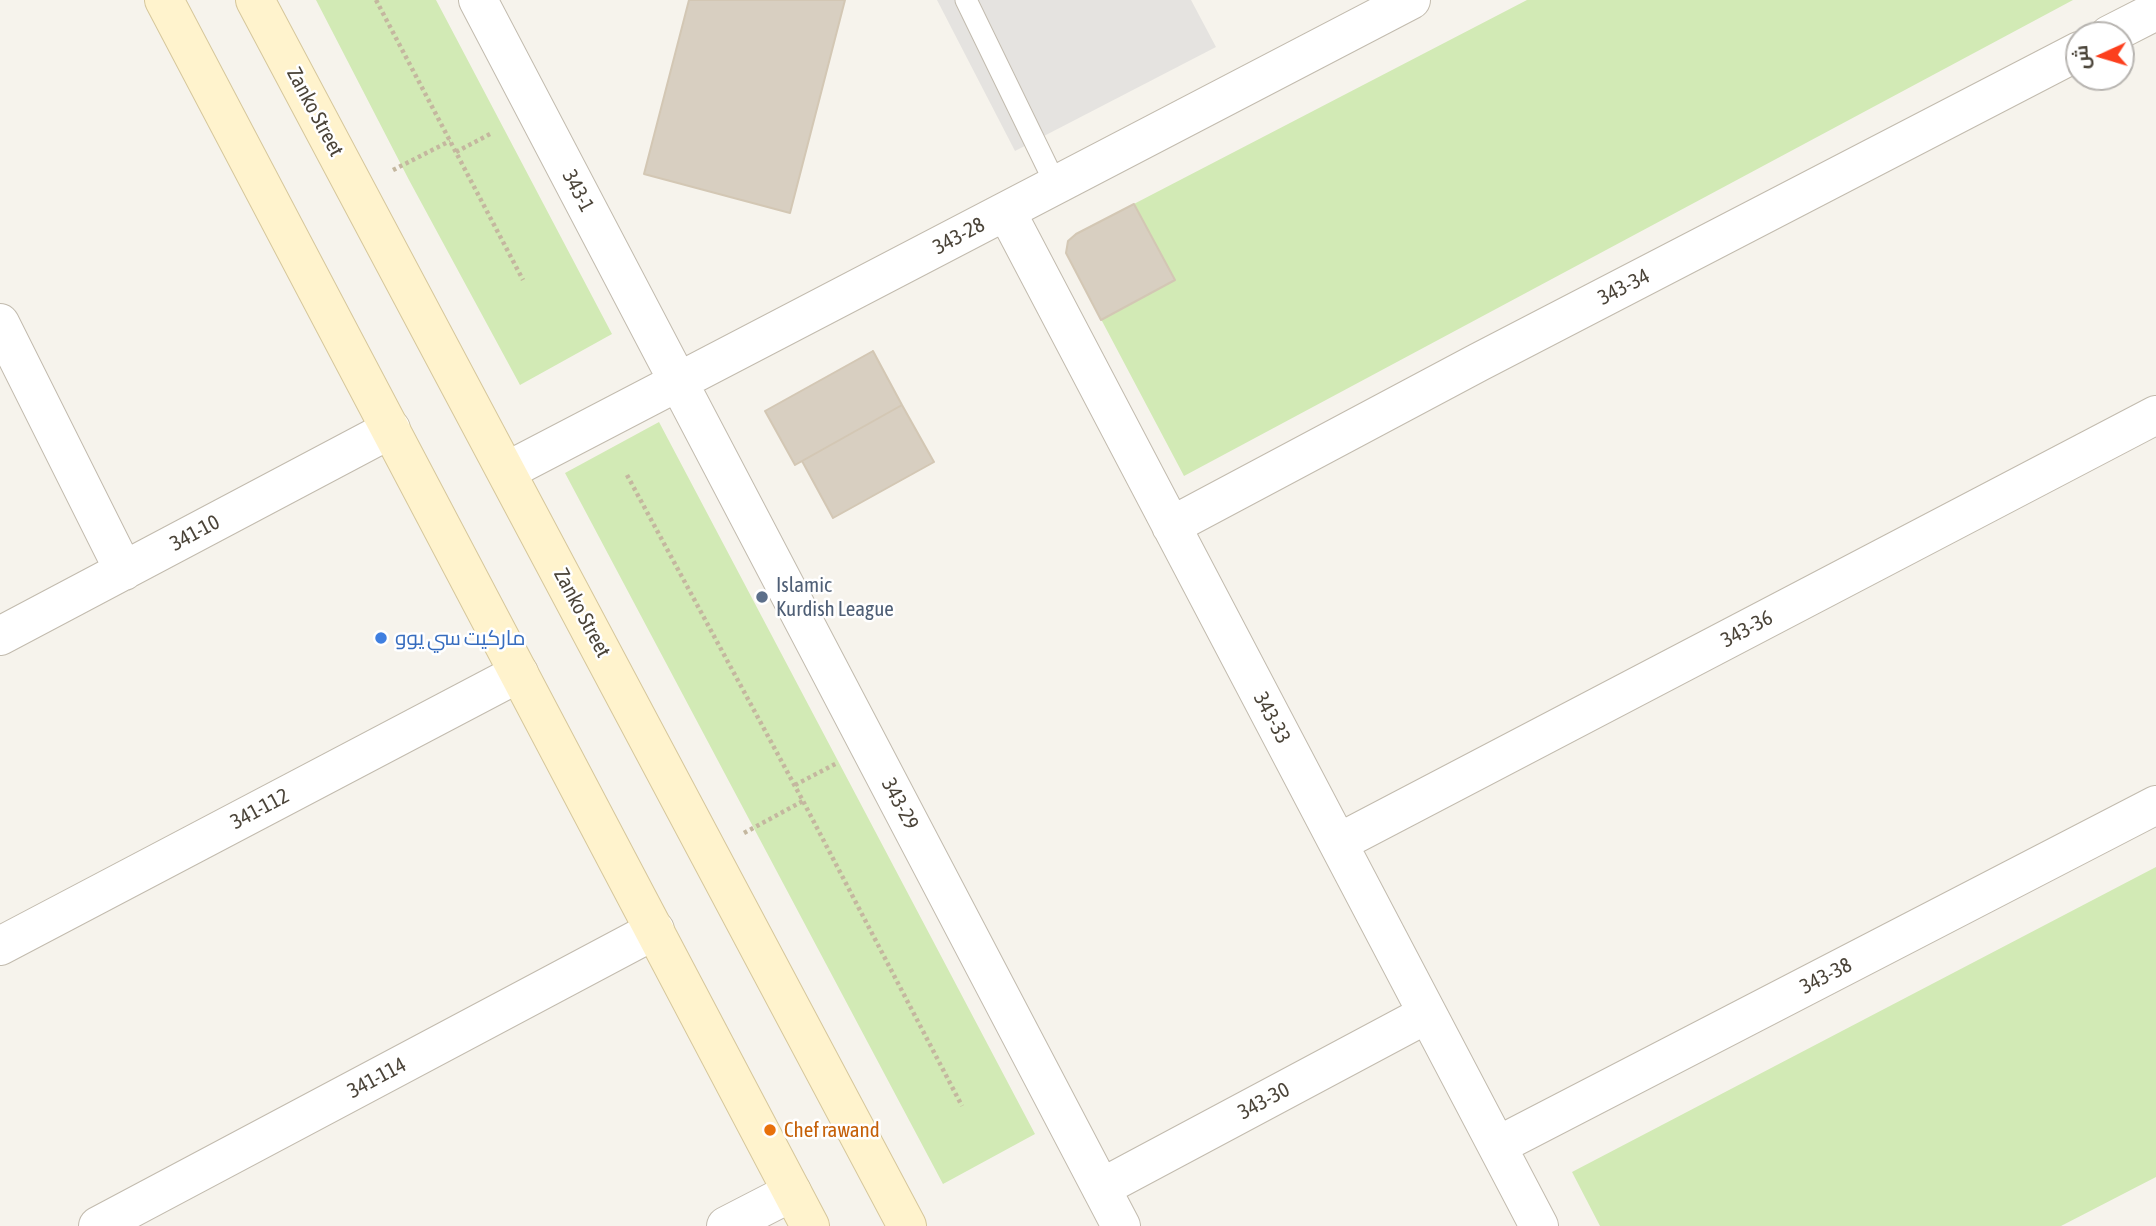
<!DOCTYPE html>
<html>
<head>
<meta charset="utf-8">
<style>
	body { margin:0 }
	#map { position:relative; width:2156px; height:1226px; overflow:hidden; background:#f6f3ec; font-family:"Asap Condensed",Cairo,sans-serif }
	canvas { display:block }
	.north { position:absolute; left:2065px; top:21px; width:70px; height:70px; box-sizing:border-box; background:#fff; border:2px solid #b7b4b0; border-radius:50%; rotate:266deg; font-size:19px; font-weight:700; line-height:28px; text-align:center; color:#4b4439 }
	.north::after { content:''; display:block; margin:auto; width:24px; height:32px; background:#fc3f1d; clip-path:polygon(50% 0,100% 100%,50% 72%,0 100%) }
</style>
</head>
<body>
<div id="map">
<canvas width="2156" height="1226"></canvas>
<div class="north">ش</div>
</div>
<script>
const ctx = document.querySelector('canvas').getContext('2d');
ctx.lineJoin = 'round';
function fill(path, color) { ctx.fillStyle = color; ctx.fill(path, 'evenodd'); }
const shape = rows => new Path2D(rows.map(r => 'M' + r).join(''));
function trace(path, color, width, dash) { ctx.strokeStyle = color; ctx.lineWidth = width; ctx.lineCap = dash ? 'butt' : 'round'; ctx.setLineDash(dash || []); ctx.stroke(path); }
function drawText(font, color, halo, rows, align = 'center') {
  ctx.font = font + ' "Asap Condensed",Cairo,sans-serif'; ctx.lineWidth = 5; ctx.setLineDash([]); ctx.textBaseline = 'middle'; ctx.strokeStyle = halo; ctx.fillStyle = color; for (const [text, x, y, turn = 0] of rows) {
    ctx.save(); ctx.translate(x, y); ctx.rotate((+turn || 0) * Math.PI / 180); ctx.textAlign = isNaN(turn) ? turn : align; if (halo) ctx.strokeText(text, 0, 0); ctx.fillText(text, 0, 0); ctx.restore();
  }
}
fill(shape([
	[316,0,436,0,612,334,520,385,409,180],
	[1527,0,2073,0,1184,476,1066,253,1076,234],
	[659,422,1035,1134,943,1184,565,473],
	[2156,867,2156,1177,2061,1226,1600,1226,1572,1172]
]), '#d2eab5');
fill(shape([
	[937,0,1191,0,1216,47,1015,151]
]), '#e5e3e0');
const building = shape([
	[689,0,845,0,790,213,644,174,689,0],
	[1134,204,1175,280,1101,320,1066,253,1068,241,1076,234,1134,204],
	[873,351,902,405,795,465,765,411,873,351],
	[902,405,934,462,833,518,802,461,902,405]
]);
fill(building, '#d8cfc1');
trace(building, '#d3c7b4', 2);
const service = shape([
	[966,0,1056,185]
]);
const minor = shape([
	[478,0,1121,1226],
	[2109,35,2156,11],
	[1006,211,1539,1226],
	[0,323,124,571],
	[507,471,1411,0],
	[1171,526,1479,362,2079,51],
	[0,636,391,429],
	[1338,843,2156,415],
	[0,946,519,673],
	[1497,1146,2156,805],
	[1101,1188,1427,1014],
	[98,1226,655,930],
	[726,1226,792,1192]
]);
const secondary = shape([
	[164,0,810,1226],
	[255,0,907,1226]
]);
trace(service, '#c2bbae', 23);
trace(minor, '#c2bbae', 40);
trace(secondary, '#d6c79b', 40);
trace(shape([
	[376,0,523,280],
	[456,152,490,134],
	[393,170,450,141],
	[627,475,803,801,962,1106],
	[795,785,837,763],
	[744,833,803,801]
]), '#c4b79f', 4.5, [3.5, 3.5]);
trace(service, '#fff', 21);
trace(minor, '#fff', 38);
trace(secondary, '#fff3cd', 38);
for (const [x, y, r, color] of [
	[762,597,7,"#5c6f8a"],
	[381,638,7,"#3f7fe0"],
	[770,1130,7,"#e8710a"]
]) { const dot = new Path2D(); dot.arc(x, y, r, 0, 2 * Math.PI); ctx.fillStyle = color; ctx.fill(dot); trace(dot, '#fff', 2.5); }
drawText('21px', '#4b4439', '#fff', [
	["Zanko Street",315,112,62],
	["343-1",578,191,62],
	["343-28",959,236,-28],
	["343-34",1624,287,-27],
	["341-10",195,533,-28],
	["Zanko Street",582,613,62],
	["343-36",1747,629,-28],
	["343-33",1272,718,62],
	["343-29",900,804,62],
	["341-112",260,809,-28],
	["343-38",1826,976,-27],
	["341-114",377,1078,-28],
	["343-30",1264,1101,-28]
]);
drawText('21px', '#4e5e75', '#fff', [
	["Islamic",776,585],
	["Kurdish League",776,609]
], 'left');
drawText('21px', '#366cbe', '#fff', [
	["ماركيت سي يوو",395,638]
], 'left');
drawText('21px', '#c56008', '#fff', [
	["Chef rawand",784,1130]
], 'left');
</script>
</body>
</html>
